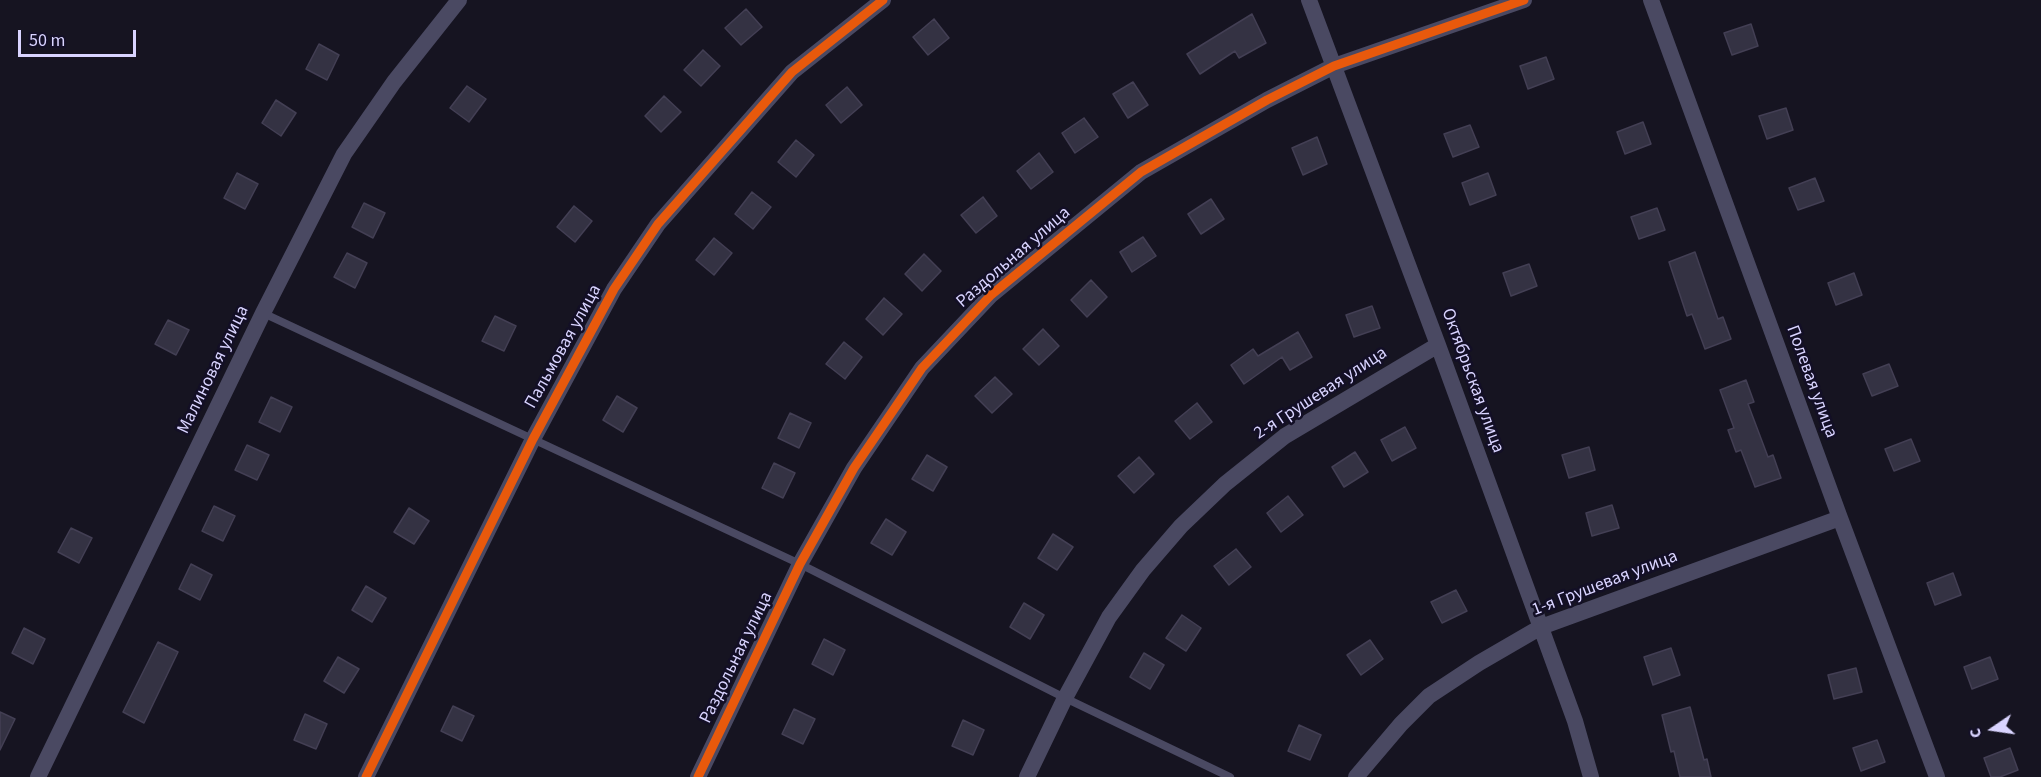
<!DOCTYPE html>
<html>
<head>
<meta charset="utf-8">
<style>
	body { margin:0 }
	#map { position:relative; width:2041px; height:777px; overflow:hidden; background:#161421; font-family:"Source Sans 3",sans-serif }
	canvas { display:block }
	.north { position:absolute; left:1963px; top:699px; width:60px; height:60px; -webkit-text-stroke:4px #130f26; paint-order:stroke; rotate:257deg; font-size:16px; font-weight:700; line-height:24px; text-align:center; color:#d9d4ff }
	.north::after { content:''; display:block; margin:auto; width:21px; height:27px; background:#d9d4ff; clip-path:polygon(50% 0,100% 100%,50% 72%,0 100%) }
	.scale { position:absolute; left:18px; top:30px; width:118px; height:27px; box-sizing:border-box; border:3px solid #d9d4ff; border-top:0; padding-left:8px; font-size:18px; line-height:21px; white-space:nowrap; color:#d9d4ff; -webkit-text-stroke:4px #130f26; paint-order:stroke }
</style>
</head>
<body>
<div id="map">
<canvas width="2041" height="777"></canvas>
<div class="north">С</div>
<div class="scale">50 m</div>
</div>
<script>
const ctx = document.querySelector('canvas').getContext('2d');
ctx.lineJoin = 'round';
function fill(path, color) { ctx.fillStyle = color; ctx.fill(path, 'evenodd'); }
const shape = rows => new Path2D(rows.map(r => 'M' + r).join(''));
function trace(path, color, width, dash) { ctx.strokeStyle = color; ctx.lineWidth = width; ctx.lineCap = dash ? 'butt' : 'round'; ctx.setLineDash(dash || []); ctx.stroke(path); }
function drawText(font, color, halo, rows, align = 'center') {
  ctx.font = font + ' "Source Sans 3",sans-serif'; ctx.lineWidth = 5; ctx.setLineDash([]); ctx.textBaseline = 'middle'; ctx.strokeStyle = halo; ctx.fillStyle = color; for (const [text, x, y, turn = 0] of rows) {
    ctx.save(); ctx.translate(x, y); ctx.rotate((+turn || 0) * Math.PI / 180); ctx.textAlign = isNaN(turn) ? turn : align; if (halo) ctx.strokeText(text, 0, 0); ctx.fillText(text, 0, 0); ctx.restore();
  }
}
const building = shape([
	[746,9,762,27,741,45,725,28,746,9],
	[1252,14,1266,43,1239,58,1235,51,1200,74,1187,54,1252,14],
	[934,19,949,38,928,55,913,37,934,19],
	[1751,24,1758,46,1732,55,1724,33,1751,24],
	[319,44,339,55,327,80,306,69,319,44],
	[703,50,720,66,701,86,684,70,703,50],
	[1546,57,1554,79,1528,89,1520,66,1546,57],
	[1133,82,1148,105,1128,118,1113,94,1133,82],
	[467,86,486,99,469,122,450,108,467,86],
	[847,87,862,105,841,123,826,105,847,87],
	[664,96,681,112,661,132,645,116,664,96],
	[276,100,296,113,281,136,262,123,276,100],
	[1786,108,1793,130,1767,139,1759,116,1786,108],
	[1084,118,1098,137,1075,153,1062,133,1084,118],
	[1643,122,1651,144,1625,154,1617,132,1643,122],
	[1470,125,1479,147,1453,157,1444,134,1470,125],
	[1317,137,1327,164,1303,175,1292,148,1317,137],
	[796,140,814,155,796,177,778,162,796,140],
	[1039,153,1053,172,1031,189,1017,171,1039,153],
	[237,173,258,184,245,209,224,198,237,173],
	[1488,173,1496,195,1470,205,1462,183,1488,173],
	[1815,178,1824,201,1798,210,1789,188,1815,178],
	[752,192,771,207,753,229,735,214,752,192],
	[983,197,997,216,976,233,961,215,983,197],
	[1211,199,1224,219,1201,234,1188,214,1211,199],
	[364,203,385,213,373,238,352,227,364,203],
	[574,206,592,221,575,242,557,227,574,206],
	[1657,208,1665,230,1639,239,1631,217,1657,208],
	[1143,237,1156,256,1132,272,1120,252,1143,237],
	[714,238,732,253,714,275,696,260,714,238],
	[1695,252,1718,319,1723,317,1731,339,1705,349,1692,314,1687,316,1669,262,1695,252],
	[347,253,367,263,355,288,334,277,347,253],
	[924,254,941,271,922,291,905,274,924,254],
	[1529,264,1537,286,1511,296,1503,273,1529,264],
	[1854,273,1862,295,1836,305,1828,283,1854,273],
	[1091,280,1107,297,1087,317,1071,300,1091,280],
	[884,298,902,314,883,335,866,319,884,298],
	[1372,306,1380,328,1354,337,1346,315,1372,306],
	[495,316,516,326,504,351,482,341,495,316],
	[168,320,189,330,176,355,155,344,168,320],
	[1043,329,1059,346,1039,365,1023,349,1043,329],
	[1298,332,1312,357,1290,370,1282,357,1244,384,1231,365,1253,349,1258,356,1298,332],
	[844,342,862,357,845,379,826,364,844,342],
	[1889,364,1898,386,1872,396,1863,374,1889,364],
	[995,377,1012,394,992,413,975,396,995,377],
	[1746,380,1754,402,1748,404,1768,457,1773,455,1781,478,1755,487,1741,450,1736,452,1728,430,1734,428,1720,390,1746,380],
	[617,396,637,408,623,432,603,420,617,396],
	[271,397,292,407,280,432,259,422,271,397],
	[1197,403,1212,422,1190,439,1175,421,1197,403],
	[790,413,811,423,799,448,778,438,790,413],
	[1405,427,1416,448,1392,461,1381,440,1405,427],
	[1911,439,1920,461,1894,471,1885,449,1911,439],
	[247,445,269,455,257,480,235,470,247,445],
	[1589,447,1595,470,1569,478,1562,455,1589,447],
	[1355,452,1368,472,1344,487,1332,467,1355,452],
	[927,455,947,467,933,491,912,479,927,455],
	[1139,457,1154,474,1134,493,1118,476,1139,457],
	[774,463,795,473,783,498,762,488,774,463],
	[1288,496,1303,515,1281,532,1267,513,1288,496],
	[1612,505,1619,528,1592,536,1586,513,1612,505],
	[214,506,235,516,223,541,202,531,214,506],
	[409,508,429,521,414,544,394,532,409,508],
	[886,519,906,532,892,555,871,543,886,519],
	[71,528,92,538,79,563,58,552,71,528],
	[1053,534,1073,547,1057,570,1038,558,1053,534],
	[1236,549,1251,567,1229,585,1214,566,1236,549],
	[191,564,212,575,200,600,179,589,191,564],
	[1953,573,1961,595,1935,605,1927,583,1953,573],
	[366,586,386,598,372,622,352,610,366,586],
	[1456,590,1467,611,1442,623,1431,602,1456,590],
	[1024,603,1044,615,1030,639,1010,627,1024,603],
	[1182,615,1201,628,1186,651,1166,638,1182,615],
	[24,628,45,639,33,664,12,653,24,628],
	[824,639,845,650,833,675,812,664,824,639],
	[1370,640,1383,659,1361,675,1347,655,1370,640],
	[158,642,178,652,144,723,123,712,158,642],
	[1671,648,1680,675,1653,685,1644,657,1671,648],
	[1144,653,1164,665,1150,689,1130,677,1144,653],
	[338,657,359,669,344,693,324,681,338,657],
	[1990,657,1998,679,1972,689,1964,667,1990,657],
	[1856,668,1862,692,1834,699,1828,675,1856,668],
	[453,706,474,716,462,741,441,731,453,706],
	[1690,707,1704,760,1707,759,1711,777,1680,777,1674,751,1671,752,1662,715,1690,707],
	[794,709,815,719,803,744,782,734,794,709],
	[0,712,15,719,0,750,0,712],
	[305,714,327,724,316,749,294,740,305,714],
	[963,720,984,730,973,755,952,746,963,720],
	[1299,725,1321,735,1310,760,1288,751,1299,725],
	[1877,740,1885,762,1861,771,1853,748,1877,740],
	[2010,748,2018,770,2000,777,1991,777,1984,758,2010,748]
]);
fill(building, '#343243');
trace(building, '#433f54', 1.5);
trace(shape([
	[263,313,800,564,1065,698,1230,777]
]), '#4a4962', 8);
trace(shape([
	[1309,0,1438,345,1575,721,1591,777],
	[1651,0,1840,518,1937,777],
	[38,777,263,313,344,154,394,82,459,0],
	[366,777,533,439,614,289,658,224,792,72,883,0],
	[698,777,800,564,854,468,922,368,991,295,1141,172,1267,100,1334,66,1524,0],
	[1027,777,1065,698,1109,617,1143,570,1181,526,1225,484,1285,436,1438,345],
	[1356,777,1401,724,1429,696,1479,663,1541,627,1840,518]
]), '#4a4962', 16);
trace(shape([
	[366,777,533,439,614,289,658,224,792,72,883,0],
	[698,777,800,564,854,468,922,368,991,295,1141,172,1267,100,1334,66,1524,0]
]), '#e8590c', 9);
drawText('18px', '#d9d4ff', '#130f26', [
	["Раздольная улица",1014,258,-41],
	["Пальмовая улица",564,347,-61],
	["Малиновая улица",214,370,-64],
	["Октябрьская улица",1472,381,70],
	["Полевая улица",1811,382,70],
	["2-я Грушевая улица",1321,394,-33],
	["1-я Грушевая улица",1605,584,-21],
	["Раздольная улица",737,658,-64]
]);
</script>
</body>
</html>
